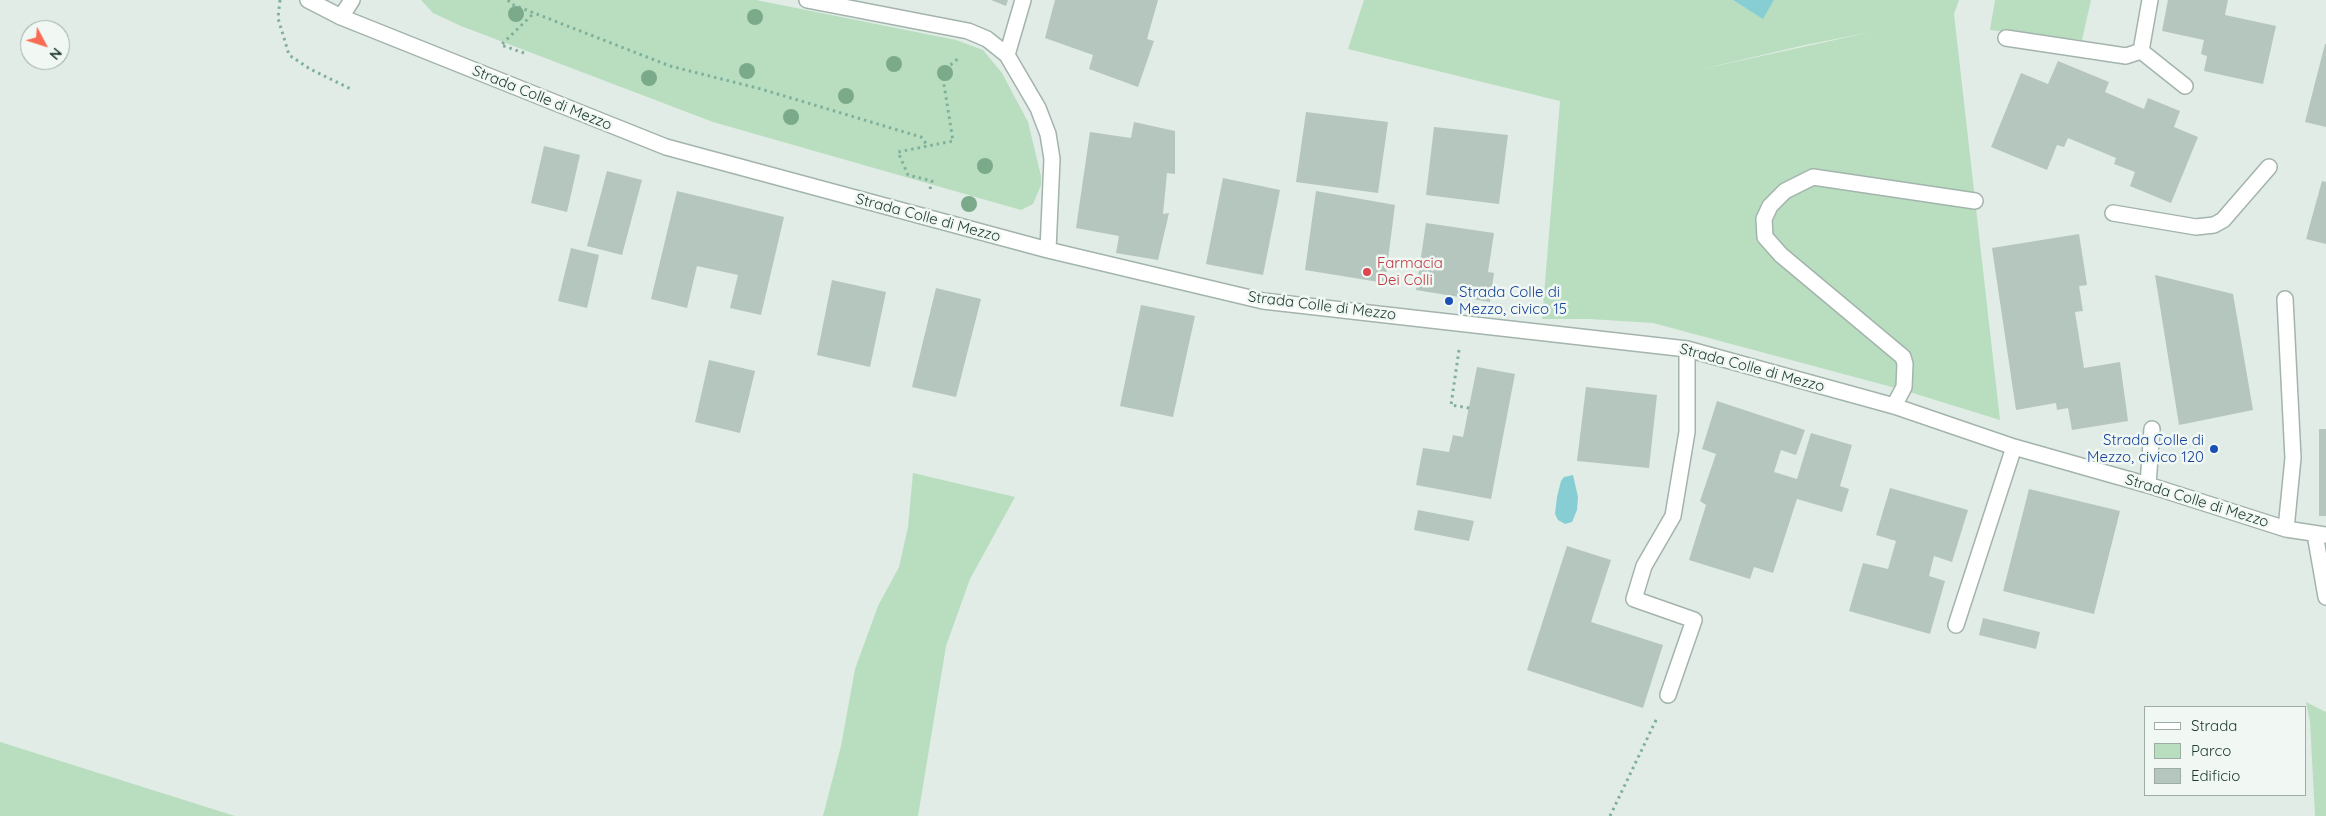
<!DOCTYPE html>
<html>
<head>
<meta charset="utf-8">
<style>
	body { margin:0 }
	#map { position:relative; width:2326px; height:816px; overflow:hidden; background:#e0ece5; font-family:Quicksand,sans-serif }
	canvas { display:block }
	.legend { position:absolute; left:2144px; top:706px; width:162px; height:90px; box-sizing:border-box; background:#f1f8f4; border:1px solid #9dada6; margin:0; padding:6px 9px; list-style:none; font-size:15px; color:#203c32 }
	.legend li { display:flex; align-items:center; gap:10px; height:25px }
	.legend b { width:25px; border:1px solid #9dada6 }
	.north { position:absolute; left:20px; top:20px; width:50px; height:50px; box-sizing:border-box; background:#f1f8f4; border:1px solid #9dada6; border-radius:50%; rotate:130deg; font-size:14px; font-weight:700; line-height:20px; text-align:center; color:#203c32 }
	.north::after { content:''; display:block; margin:auto; width:18px; height:22px; background:#f76c53; clip-path:polygon(50% 0,100% 100%,50% 72%,0 100%) }
</style>
</head>
<body>
<div id="map">
<canvas width="2326" height="816"></canvas>
<ul class="legend">
<li><b style="height:6px;background:#fff"></b>Strada</li>
<li><b style="height:14px;background:#b8debf"></b>Parco</li>
<li><b style="height:14px;background:#b5c6be"></b>Edificio</li>
</ul>
<div class="north">N</div>
</div>
<script>
const ctx = document.querySelector('canvas').getContext('2d');
ctx.lineJoin = 'round';
function fill(path, color) { ctx.fillStyle = color; ctx.fill(path, 'evenodd'); }
const shape = rows => new Path2D(rows.map(r => 'M' + r).join(''));
function trace(path, color, width, dash) { ctx.strokeStyle = color; ctx.lineWidth = width; ctx.lineCap = dash ? 'butt' : 'round'; ctx.setLineDash(dash || []); ctx.stroke(path); }
function drawText(font, color, halo, rows, align = 'center') {
  ctx.font = font + ' Quicksand,sans-serif'; ctx.lineWidth = 5; ctx.setLineDash([]); ctx.textBaseline = 'middle'; ctx.strokeStyle = halo; ctx.fillStyle = color; for (const [text, x, y, turn = 0] of rows) {
    ctx.save(); ctx.translate(x, y); ctx.rotate((+turn || 0) * Math.PI / 180); ctx.textAlign = isNaN(turn) ? turn : align; if (halo) ctx.strokeText(text, 0, 0); ctx.fillText(text, 0, 0); ctx.restore();
  }
}
fill(shape([
	[421,0,756,0,956,40,983,50,1002,73,1028,122,1041,176,1041,185,1033,204,1021,210,713,122,461,26,433,13],
	[1364,0,1733,0,1763,18,1774,0,1959,0,1954,14,2000,420,1903,390,1653,323,1589,319,1542,319,1560,101,1348,49],
	[1871,32,1698,70,1805,45],
	[1995,0,2091,0,2082,40,1990,30],
	[913,473,1015,497,970,579,946,646,918,816,823,816,841,746,855,669,878,606,899,567,908,527],
	[2306,702,2326,712,2326,816,2315,816,2310,722],
	[0,742,235,816,0,816]
]), '#b8debf');
fill(shape([
	[1733,0,1774,0,1763,19],
	[1573,475,1578,497,1577,510,1572,522,1565,524,1558,520,1555,514,1557,497,1561,481,1564,477]
]), '#86ced3');
fill(shape([
	[991,0,1008,0,1006,6],
	[1055,0,1158,0,1147,39,1154,41,1138,87,1089,69,1093,55,1045,38],
	[2168,0,2228,0,2225,15,2276,26,2263,84,2204,71,2207,56,2201,54,2204,40,2162,31],
	[2325,44,2326,44,2326,127,2305,122],
	[2058,61,2109,82,2105,92,2144,109,2148,98,2180,111,2174,127,2198,137,2171,203,2130,186,2135,172,2114,164,2116,158,2068,138,2064,147,2057,145,2047,170,1991,147,2021,73,2048,84],
	[1306,112,1388,122,1378,193,1296,182],
	[1134,122,1175,131,1175,174,1167,173,1163,214,1169,213,1158,260,1116,253,1119,236,1076,228,1090,132,1131,138],
	[1434,127,1508,135,1499,204,1426,195],
	[544,146,580,155,567,212,531,203],
	[607,171,642,180,622,255,587,246],
	[1223,178,1280,190,1263,275,1206,264],
	[2322,181,2326,182,2326,244,2306,239],
	[677,191,784,217,761,315,730,308,738,275,697,266,687,308,651,299],
	[1316,191,1395,205,1385,283,1305,270],
	[1426,223,1494,233,1488,272,1494,273,1490,302,1416,290],
	[2079,234,2087,285,2079,286,2083,311,2075,312,2084,368,2120,362,2128,421,2072,430,2068,408,2057,410,2056,403,2016,410,1992,248],
	[571,248,599,255,587,308,558,301],
	[2155,275,2233,294,2253,410,2179,425],
	[832,280,886,292,870,367,817,355],
	[936,288,981,299,956,397,912,387],
	[1141,305,1195,316,1173,417,1120,406],
	[709,360,755,371,740,433,695,422],
	[1477,367,1515,374,1491,499,1416,485,1423,448,1449,452,1453,435,1463,437],
	[1586,387,1657,395,1649,468,1577,461],
	[1717,401,1805,430,1796,455,1781,450,1774,472,1797,479,1811,433,1852,445,1840,486,1849,489,1842,512,1797,499,1773,573,1754,567,1750,579,1689,560,1706,505,1700,501,1716,454,1702,449],
	[2319,429,2326,429,2326,516,2319,516],
	[1890,488,1968,510,1952,562,1934,556,1929,576,1945,581,1930,634,1849,611,1863,563,1888,569,1896,541,1876,535],
	[2029,489,2120,511,2094,614,2003,591],
	[1418,510,1474,521,1469,541,1414,530],
	[1567,546,1611,560,1591,622,1663,645,1643,708,1527,670],
	[1983,618,2040,632,2036,649,1979,635]
]), '#b5c6be');
const minor = shape([
	[308,0,341,17,666,147,1048,250,1263,301,1687,349,1894,406,2014,447,2148,485,2286,529,2326,535],
	[807,0,968,31,987,39,1007,55,1038,108,1048,134,1052,159,1048,250],
	[341,17,352,0],
	[2006,38,2126,56,2141,51],
	[2141,51,2185,86],
	[2141,51,2150,0],
	[1007,55,1023,0],
	[2113,213,2196,227,2214,225,2223,220,2269,167],
	[2285,299,2293,458,2286,529],
	[1894,406,1904,387,1905,364,1903,357,1781,255,1765,237,1764,219,1770,206,1785,191,1813,177,1975,201],
	[2148,485,2152,429],
	[2315,534,2326,597],
	[1956,625,2014,447],
	[1668,695,1694,620,1634,599,1644,566,1673,516,1687,432,1687,349]
]);
trace(minor, '#a3b4ac', 18);
trace(shape([
	[280,0,278,18,289,55,310,69,353,90],
	[508,0,511,4,670,66,761,89,921,137,928,146],
	[524,53,501,45,534,13],
	[930,189,932,181,908,175,898,152,953,141,942,72,960,57],
	[1459,350,1451,405,1469,408],
	[1610,816,1657,718]
]), '#7fb09c', 3, [2.5, 4]);
trace(minor, '#fff', 15);
ctx.fillStyle = '#7baa8a';
for (const [x, y] of [
	[516,14],
	[755,17],
	[894,64],
	[747,71],
	[945,73],
	[649,78],
	[846,96],
	[791,117],
	[985,166],
	[969,204]
]) { ctx.beginPath(); ctx.arc(x, y, 8, 0, 2 * Math.PI); ctx.fill(); }
for (const [x, y, r, color] of [
	[1367,272,5,"#e0444e"],
	[1449,301,5,"#1a4fb4"],
	[2214,449,5,"#1a4fb4"]
]) { const dot = new Path2D(); dot.arc(x, y, r, 0, 2 * Math.PI); ctx.fillStyle = color; ctx.fill(dot); trace(dot, '#f1f8f4', 2); }
drawText('15px', '#203c32', '#f1f8f4', [
	["Strada Colle di Mezzo",542,98,22],
	["Strada Colle di Mezzo",928,218,15],
	["Strada Colle di Mezzo",1322,306,7],
	["Strada Colle di Mezzo",1752,368,15],
	["Strada Colle di Mezzo",2197,501,17]
]);
drawText('15px', '#be3a42', '#f1f8f4', [
	["Farmacia",1377,263],
	["Dei Colli",1377,280]
], 'left');
drawText('15px', '#164399', '#f1f8f4', [
	["Strada Colle di",1459,292],
	["Mezzo, civico 15",1459,309],
	["Strada Colle di",2204,440,"right"],
	["Mezzo, civico 120",2204,457,"right"]
], 'left');
</script>
</body>
</html>
